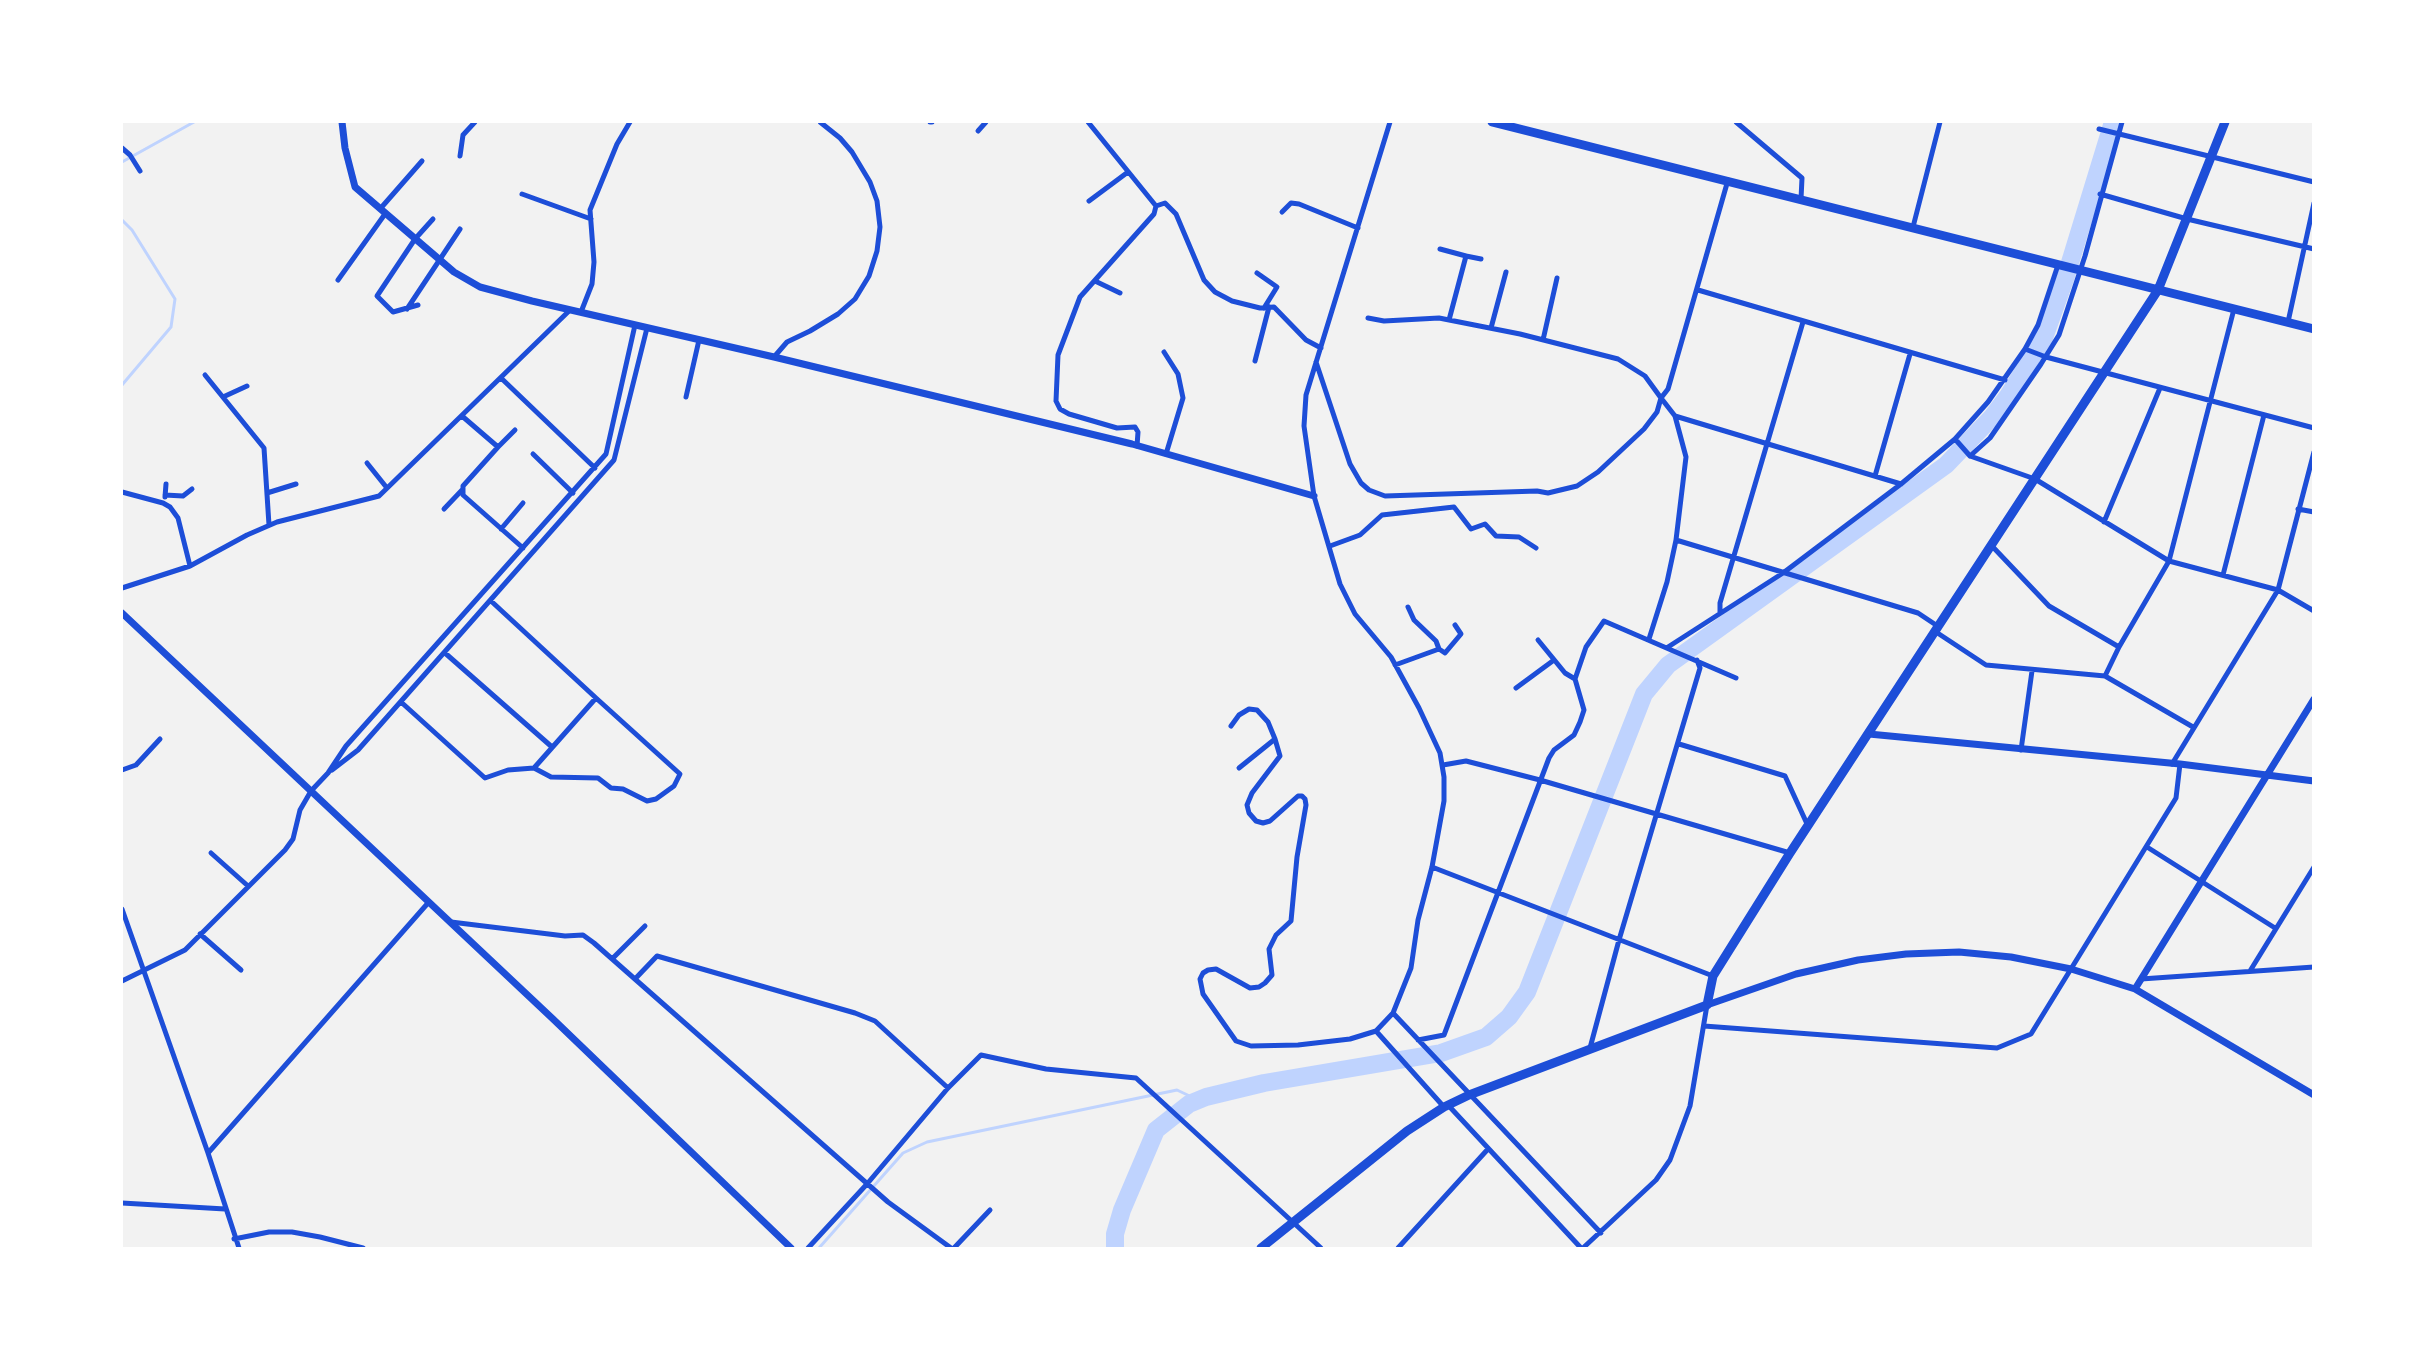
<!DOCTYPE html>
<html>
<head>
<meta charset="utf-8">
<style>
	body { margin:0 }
	#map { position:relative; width:2435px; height:1370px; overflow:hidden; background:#f2f2f2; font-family:"PT Serif",serif }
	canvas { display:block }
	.frame { position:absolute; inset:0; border:123px solid #fff; pointer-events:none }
</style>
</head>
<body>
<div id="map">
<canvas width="2435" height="1370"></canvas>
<div class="frame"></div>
</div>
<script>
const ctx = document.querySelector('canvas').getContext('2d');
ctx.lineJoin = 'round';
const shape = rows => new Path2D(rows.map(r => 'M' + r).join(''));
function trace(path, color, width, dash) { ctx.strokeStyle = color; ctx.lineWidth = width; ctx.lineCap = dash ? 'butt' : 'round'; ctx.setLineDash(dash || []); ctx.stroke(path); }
trace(shape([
	[122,162,194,122],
	[122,220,132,230,175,299,171,327,122,385],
	[819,1248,903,1153,927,1142,1177,1090,1198,1100,1206,1097]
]), '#bfd3fe', 3);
trace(shape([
	[1115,1248,1115,1234,1122,1210,1156,1130,1189,1104,1206,1097,1264,1083,1441,1053,1486,1037,1509,1017,1527,992,1644,694,1668,665,1946,465,1992,417,2008,396,2044,338,2065,279,2113,122]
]), '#bfd3fe', 18);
trace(shape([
	[930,122,932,122],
	[1088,122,1156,206,1154,214,1080,297,1058,355,1056,401,1060,409,1069,414,1117,428,1135,427,1138,432,1137,446],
	[1736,122,1802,178,1801,199],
	[2099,129,2314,182],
	[978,131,986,122],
	[122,148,130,155,140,171],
	[460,156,463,135,475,122],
	[522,194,591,219],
	[2100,194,2187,219,2314,249],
	[1089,201,1128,172],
	[1156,206,1165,203,1176,214,1204,280,1215,292,1232,301,1260,308,1274,307,1306,340,1321,348],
	[380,209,422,161],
	[1282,212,1291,203,1299,204,1358,228],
	[1913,227,1940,122],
	[1440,249,1466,256],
	[1257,273,1277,287,1264,308],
	[338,280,385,214],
	[1095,281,1120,293],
	[1698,290,2005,380],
	[418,305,393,312,377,296,415,239,433,219],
	[407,309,460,229],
	[581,312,592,284,594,262,590,210,617,144,630,122],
	[1449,320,1466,256,1481,259],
	[2288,322,2314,203],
	[1491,328,1506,272],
	[1543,340,1557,278],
	[2025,349,2046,357,2314,428],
	[1164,352,1178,374,1183,398,1166,454],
	[774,357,787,342,810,331,838,314,855,299,869,276,877,251,880,227,877,201,870,182,852,152,840,138,820,122],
	[1255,361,1269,307],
	[1316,362,1350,464,1361,483,1369,490,1385,496,1537,491,1548,493,1577,486,1598,472,1644,429,1657,412,1661,398,1645,376,1618,359,1520,334,1439,318,1384,321,1368,318],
	[205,375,264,448,269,525],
	[501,378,595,468],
	[223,397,247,386],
	[686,397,699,340],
	[462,416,498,447,463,486,463,495,523,548],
	[1675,416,1901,484],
	[1955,439,1970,456,2035,479,2169,561,2278,590,2314,611],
	[498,447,515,430],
	[533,454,573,493],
	[1970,456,1990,438,2041,364,2059,335,2085,256,2122,122],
	[367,463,387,488],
	[1875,476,1910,354],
	[122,492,163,503,170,507,178,518,190,566],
	[267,493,296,484],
	[165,495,183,496,192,489],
	[165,497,166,484],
	[444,509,463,489],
	[2298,509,2314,512],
	[2104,522,2160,388],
	[501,529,523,503],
	[1676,540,1918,613,1939,627],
	[1991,545,2049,606,2119,647],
	[1330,546,1360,535,1382,515,1454,507,1471,529,1485,524,1496,536,1519,537,1536,548],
	[2223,575,2264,415],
	[122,588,190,566,247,535,277,522,379,496,570,310],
	[1408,607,1414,620,1436,641,1439,649],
	[1720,612,1720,603,1803,322],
	[1936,632,1986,665,2105,676,2193,727],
	[1649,639,1667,582,1676,540,1686,457,1675,416,1661,398,1668,389,1728,180],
	[1538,640,1565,673,1575,679],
	[1668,647,1783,573,1901,484,1955,439,1988,402,2025,349,2038,325,2058,265],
	[445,653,552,747],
	[1395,665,1439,649,1445,653,1461,634,1455,625],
	[2105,676,2119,647,2169,561,2234,309],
	[1516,688,1554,660],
	[401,702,485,778,508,770,534,768,596,698,491,601],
	[1231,726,1239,715,1249,709,1257,710,1268,722,1275,739],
	[1679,744,1785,776,1808,826],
	[2021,750,2032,671],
	[2172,764,2278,590,2314,452],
	[1443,765,1466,761,1540,780,1790,853],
	[534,768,551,777,598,778,611,788,623,789,647,801,656,799,674,786,680,774,596,698],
	[1239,768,1275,739,1280,756,1252,793,1247,805,1249,813,1256,821,1263,823,1270,821,1298,796,1302,796,1305,799,1306,805,1297,857,1291,921,1276,935,1269,949,1272,975,1265,983,1259,987,1250,988,1216,969,1208,970,1203,973,1200,979,1203,994,1236,1041,1251,1046,1298,1045,1350,1039,1376,1031,1393,1013,1411,968,1418,920,1432,867,1444,801,1444,777,1440,753,1419,708,1391,657,1355,614,1340,584,1314,496,1304,426,1306,395,1390,122],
	[122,770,136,765,160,739],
	[332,770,358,750,614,460,647,328],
	[2147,847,2275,928],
	[211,853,248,886],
	[1432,867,1713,976],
	[122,909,208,1153,239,1248],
	[451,922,565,936,583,935,594,943,888,1202,951,1248],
	[200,934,241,970],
	[612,959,645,926],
	[2250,971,2314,867],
	[635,979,657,956,855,1013,875,1021,948,1088],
	[2141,979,2314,967],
	[122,981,185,950,285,850,293,839,300,810,311,791,328,773,346,746,606,454,635,325],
	[1393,1013,1601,1233],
	[1704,1026,1997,1048,2031,1034,2176,798,2180,764],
	[1376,1031,1444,1107],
	[1418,1040,1444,1035,1549,758,1554,750,1574,735,1580,722,1584,710,1575,679,1586,647,1604,621,1736,678],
	[1590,1048,1619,940,1700,668,1697,660],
	[1448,1105,1581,1248],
	[208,1153,428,903],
	[122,1203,225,1209],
	[234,1239,269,1232,292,1232,320,1237,363,1248],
	[808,1248,867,1184,948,1088,981,1055,1046,1069,1136,1078,1321,1248],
	[954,1248,990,1210],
	[1398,1248,1488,1149],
	[1583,1248,1656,1180,1670,1160,1690,1106,1707,1005]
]), '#1d4ed8', 5);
trace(shape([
	[342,122,345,148,355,187,454,272,480,287,532,301,774,357,1132,444,1314,496],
	[122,613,553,1019,791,1248],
	[1869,734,2180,764,2314,781],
	[2135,989,2314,699],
	[1707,1005,1796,974,1858,960,1906,954,1959,952,2011,957,2071,969,2135,989,2314,1095]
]), '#1d4ed8', 7);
trace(shape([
	[1261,1248,1407,1131,1444,1107,1469,1095,1707,1005,1713,976,1790,853,2158,290]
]), '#1d4ed8', 9);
trace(shape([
	[1492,122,2314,329],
	[2158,290,2225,122]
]), '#1d4ed8', 9);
</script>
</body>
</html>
